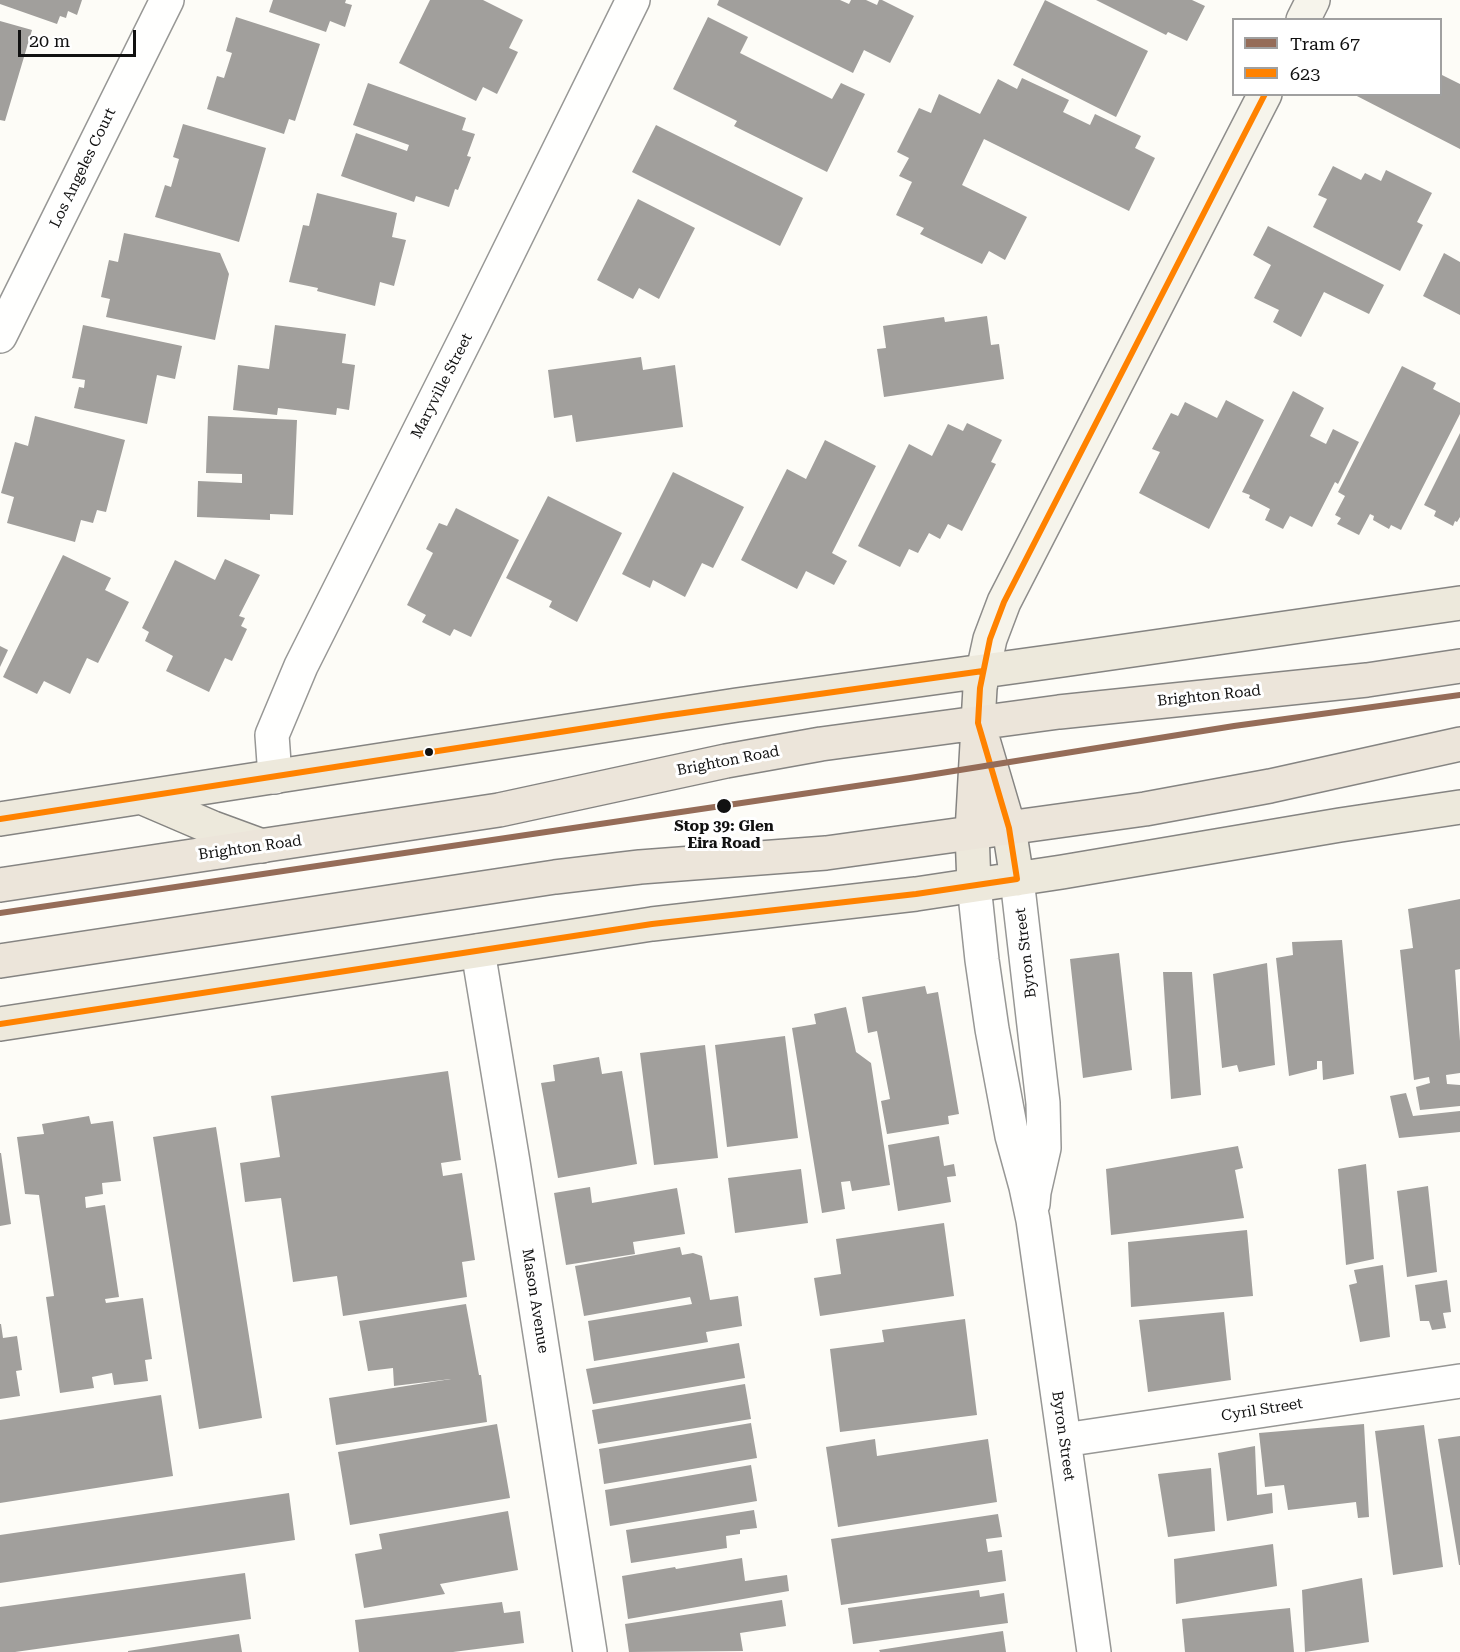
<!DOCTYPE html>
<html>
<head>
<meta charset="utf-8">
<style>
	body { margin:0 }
	#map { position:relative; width:1460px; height:1652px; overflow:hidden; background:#fdfcf7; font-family:"Roboto Serif",serif }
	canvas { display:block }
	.legend { position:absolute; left:1232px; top:18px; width:210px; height:78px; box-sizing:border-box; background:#fff; border:2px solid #a0a0a0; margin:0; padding:8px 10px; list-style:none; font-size:18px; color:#111 }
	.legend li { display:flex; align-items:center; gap:12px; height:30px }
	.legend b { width:30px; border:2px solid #a0a0a0 }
	.scale { position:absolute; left:18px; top:30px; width:118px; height:27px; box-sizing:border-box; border:3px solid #111; border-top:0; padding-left:8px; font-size:18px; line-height:21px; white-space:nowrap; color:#111; -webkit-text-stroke:4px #fff; paint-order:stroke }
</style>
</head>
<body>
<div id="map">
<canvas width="1460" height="1652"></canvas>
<ul class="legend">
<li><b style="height:8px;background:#956c58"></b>Tram 67</li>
<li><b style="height:8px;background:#ff8200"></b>623</li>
</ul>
<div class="scale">20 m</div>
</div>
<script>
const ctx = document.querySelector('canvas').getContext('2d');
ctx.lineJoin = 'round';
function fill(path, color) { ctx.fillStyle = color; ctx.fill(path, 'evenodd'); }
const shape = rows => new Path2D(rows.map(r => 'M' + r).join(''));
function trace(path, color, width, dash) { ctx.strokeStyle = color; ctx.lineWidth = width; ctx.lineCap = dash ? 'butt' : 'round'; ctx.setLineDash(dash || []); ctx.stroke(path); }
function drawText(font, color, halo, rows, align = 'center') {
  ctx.font = font + ' "Roboto Serif",serif'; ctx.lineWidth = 6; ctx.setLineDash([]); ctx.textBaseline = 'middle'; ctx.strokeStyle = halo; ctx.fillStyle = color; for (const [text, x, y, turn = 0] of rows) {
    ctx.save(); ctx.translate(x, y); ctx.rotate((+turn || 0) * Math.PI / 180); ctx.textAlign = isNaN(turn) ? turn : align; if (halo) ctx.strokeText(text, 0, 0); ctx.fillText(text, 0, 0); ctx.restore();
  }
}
fill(shape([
	[0,0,82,0,77,15,68,11,66,18,60,16,57,24,0,4],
	[273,0,346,0,345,3,352,5,345,27,330,21,326,32,269,12],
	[430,0,483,0,523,20,509,48,518,52,497,94,483,87,476,101,399,63],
	[719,0,840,0,849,4,851,0,866,0,877,5,879,0,882,0,914,16,890,63,864,50,853,73,717,5],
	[1045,0,1148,51,1116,117,1013,65],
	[1096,0,1192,0,1205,6,1187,41,1168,32,1166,35],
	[236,17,320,44,295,121,289,119,284,134,207,109,217,76,224,78,232,53,226,51],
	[708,17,748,37,740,53,832,99,841,83,865,94,827,172,734,126,737,121,673,89],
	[0,21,32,30,5,121,0,120],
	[1440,74,1460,84,1460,149,1353,94,1440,94],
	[1022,78,1069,100,1063,112,1090,125,1095,114,1141,136,1135,148,1155,158,1129,211,984,139,962,185,1027,217,1005,260,989,251,982,264,920,234,924,228,896,215,912,182,899,176,909,158,897,152,919,108,931,113,939,94,980,114,998,79,1017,89],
	[368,83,466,118,462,130,475,134,467,156,471,157,458,190,455,189,449,207,416,196,414,202,341,176,356,133,407,151,409,145,353,125],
	[183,124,266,148,239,242,155,217,165,185,171,187,179,159,173,157],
	[656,125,803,198,780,246,632,172],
	[1333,166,1361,180,1365,173,1381,181,1386,170,1432,193,1417,222,1423,225,1400,271,1313,227,1327,199,1318,195],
	[317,193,397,213,392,237,406,240,394,286,380,282,375,306,317,291,318,288,289,282,303,225,309,226],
	[638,199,695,228,659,299,639,288,633,299,597,280],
	[1268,226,1384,285,1369,314,1324,292,1301,337,1273,322,1279,310,1254,298,1271,265,1253,255],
	[124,233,220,253,229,274,215,340,106,317,110,299,101,297,109,260,118,262],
	[1444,253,1460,262,1460,315,1423,296],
	[987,316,991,345,999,344,1004,379,884,397,877,349,886,348,883,326,944,317,945,322],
	[83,325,182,346,175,379,157,375,147,424,74,408,79,387,84,388,85,380,72,378],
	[275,325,346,334,342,363,355,365,349,410,337,408,336,415,278,408,277,415,233,410,238,365,269,369],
	[641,357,643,370,675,365,683,427,576,442,572,415,554,418,548,370],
	[1402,366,1436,383,1433,389,1460,403,1460,414,1401,530,1391,525,1389,529,1373,520,1374,516,1370,514,1359,535,1337,524,1341,518,1335,515,1345,496,1338,492],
	[1293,391,1324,408,1310,436,1326,444,1333,429,1359,442,1338,484,1335,482,1312,527,1290,516,1283,529,1265,520,1270,509,1249,498,1250,495,1242,492],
	[1226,400,1264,420,1209,529,1139,493,1160,452,1152,449,1171,413,1178,416,1185,402,1217,418],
	[35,416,125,440,106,512,97,510,93,523,81,520,75,542,7,523,14,497,1,493,15,442,28,446],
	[208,416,297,420,293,515,270,514,270,520,197,517,198,481,242,483,242,474,206,473],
	[967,423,1002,440,991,462,996,464,962,531,948,524,940,539,929,533,918,553,909,549,900,567,858,546,909,444,932,456,948,424,963,431],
	[1460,433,1460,517,1457,522,1455,521,1453,526,1434,516,1436,511,1424,505],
	[825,440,876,466,832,553,847,561,834,585,806,571,797,589,741,560,787,469,806,479],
	[673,472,744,507,713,568,702,563,685,597,653,580,650,588,622,574],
	[548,496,622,533,577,622,549,607,552,601,506,578],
	[456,508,519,540,471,637,454,629,450,636,422,622,426,615,407,605,433,553,426,549,439,523,447,526],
	[63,555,111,578,105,590,129,602,98,663,87,658,70,694,44,681,37,694,3,677],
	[225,559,260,575,239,616,245,618,241,626,247,629,232,661,225,658,209,692,166,671,173,656,145,641,149,632,142,628,175,560,215,580],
	[0,646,8,650,0,667],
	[1460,899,1460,969,1455,970,1460,1041,1460,1073,1446,1075,1447,1084,1460,1085,1460,1106,1420,1110,1416,1087,1430,1083,1429,1077,1414,1080,1400,950,1413,948,1408,909],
	[1342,940,1354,1074,1323,1080,1322,1061,1317,1061,1317,1069,1289,1076,1276,958,1293,955,1292,942],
	[1119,953,1132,1070,1083,1078,1070,959],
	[1267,963,1275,1065,1239,1072,1237,1065,1222,1068,1213,974],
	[1163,972,1192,972,1201,1095,1171,1099],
	[925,986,927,994,938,992,959,1114,948,1116,949,1124,887,1134,881,1101,890,1099,877,1031,868,1033,862,997],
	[846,1007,856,1052,871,1063,890,1185,852,1191,850,1181,841,1182,845,1209,822,1213,792,1028,816,1024,814,1014],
	[785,1036,798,1138,727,1147,715,1045],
	[705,1045,718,1158,654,1165,640,1053],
	[599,1057,602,1074,622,1071,637,1164,558,1178,541,1083,555,1081,553,1065],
	[448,1071,461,1160,441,1163,443,1176,462,1173,475,1260,462,1262,467,1297,343,1316,337,1276,293,1282,281,1198,245,1202,240,1163,280,1157,271,1096],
	[1406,1093,1413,1116,1460,1111,1460,1132,1399,1138,1390,1096],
	[89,1116,91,1124,113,1121,121,1181,102,1183,103,1194,85,1197,86,1208,105,1205,119,1297,105,1299,106,1303,143,1298,152,1359,145,1360,148,1381,114,1385,112,1373,92,1377,94,1388,60,1393,46,1297,54,1296,39,1195,25,1194,17,1137,44,1134,42,1124],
	[216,1127,262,1418,199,1429,153,1137],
	[939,1136,944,1166,954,1164,956,1176,947,1177,951,1202,898,1211,888,1145],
	[1238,1146,1243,1168,1235,1170,1244,1218,1111,1235,1106,1169],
	[0,1153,1,1153,11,1224,0,1226],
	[1366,1164,1374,1259,1346,1265,1338,1169],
	[801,1169,808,1223,735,1233,728,1178],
	[1428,1186,1437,1272,1407,1277,1397,1191],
	[590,1187,592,1203,677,1188,685,1234,633,1242,635,1254,566,1265,554,1193],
	[944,1223,954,1296,820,1316,814,1278,841,1274,836,1239],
	[1247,1230,1253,1296,1131,1307,1128,1242],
	[680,1247,682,1255,693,1253,702,1256,710,1300,738,1296,742,1326,706,1332,708,1342,594,1361,588,1321,692,1304,690,1297,584,1316,575,1266],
	[1383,1265,1390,1337,1360,1342,1349,1285,1357,1283,1354,1270],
	[1447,1280,1451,1312,1443,1313,1446,1328,1432,1330,1429,1321,1420,1321,1415,1285],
	[466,1304,479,1375,481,1375,487,1422,336,1445,329,1398,451,1379,394,1386,393,1368,368,1371,359,1321],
	[1224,1312,1231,1380,1148,1392,1139,1320],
	[965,1319,977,1415,840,1432,830,1349,884,1342,882,1330],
	[0,1324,1,1324,3,1338,17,1336,22,1370,16,1371,20,1396,0,1399],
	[739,1343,745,1378,593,1404,586,1369],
	[745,1384,751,1419,598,1444,592,1410],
	[161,1395,173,1476,0,1503,0,1420],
	[751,1423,757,1458,604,1484,599,1449],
	[497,1424,510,1498,350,1525,338,1452],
	[1364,1424,1369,1517,1358,1518,1356,1502,1288,1510,1284,1485,1265,1487,1259,1433],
	[1424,1425,1443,1567,1393,1575,1375,1431],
	[1460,1436,1460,1565,1459,1565,1438,1439],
	[875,1439,877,1456,988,1439,997,1502,838,1527,826,1447],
	[1255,1446,1257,1495,1272,1493,1273,1513,1227,1521,1218,1453],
	[751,1465,757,1501,610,1526,605,1490],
	[1211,1468,1215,1531,1168,1537,1158,1474],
	[289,1493,295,1540,0,1583,0,1535],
	[754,1510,757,1528,740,1530,740,1534,726,1536,727,1548,631,1563,626,1530],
	[508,1511,518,1570,440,1584,445,1594,364,1608,355,1554,382,1549,379,1534],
	[998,1514,1002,1537,986,1539,988,1552,1002,1550,1006,1581,841,1605,831,1539],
	[1273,1544,1277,1586,1176,1604,1174,1559],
	[742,1558,745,1581,787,1575,789,1591,628,1619,622,1576,675,1567,676,1569],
	[245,1573,251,1619,15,1652,0,1652,0,1607],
	[1362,1578,1369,1642,1305,1652,1302,1590],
	[979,1590,980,1597,1004,1593,1008,1623,853,1644,848,1608],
	[782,1600,786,1626,740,1633,743,1651,629,1652,625,1624],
	[502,1602,504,1613,520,1611,524,1643,453,1652,359,1652,355,1620],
	[1290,1608,1294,1652,1185,1652,1182,1619],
	[1003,1631,1006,1652,880,1652,879,1650],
	[239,1634,242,1652,128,1652,128,1651]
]), '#a19f9c');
const minor = shape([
	[0,336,167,0],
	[275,777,272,735,301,666,472,326,633,0],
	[1017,879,1043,1103,1044,1148,1034,1192,1033,1204],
	[974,885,982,960,992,1029,1012,1136,1026,1187,1033,1220,1094,1652],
	[478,951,513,1162,590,1652],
	[1064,1440,1460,1381]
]);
const secondary = shape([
	[1303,20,1313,0],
	[983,671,990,639,1004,602,1265,94]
]);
const primary = shape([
	[978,723,980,688,983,671],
	[143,798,213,828,262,846],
	[0,819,737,705,1063,660,1460,603],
	[1009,828,1017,879],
	[972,832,974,885],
	[0,1024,652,924,916,894,1062,872,1340,825,1460,807]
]);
const trunk = shape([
	[978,723,1009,828],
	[972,832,977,744],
	[0,885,499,810,726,761,821,744,1059,712,1367,680,1460,666],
	[0,961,555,877,640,867,826,853,1145,809,1270,786,1460,744]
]);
trace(minor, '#979795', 36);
trace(secondary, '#8e8d8b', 36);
trace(primary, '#858482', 36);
trace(trunk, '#858482', 36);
trace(minor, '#fffffe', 33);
trace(secondary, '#f6f4eb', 33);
trace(primary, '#ede9dc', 33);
trace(trunk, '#ece5da', 33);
trace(shape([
	[0,819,663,716,983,671],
	[0,1024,652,924,916,894,1017,879,1009,828,978,723,980,688,990,639,1004,602,1265,94]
]), '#ff8200', 6);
trace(shape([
	[0,913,910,778,1234,726,1460,695]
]), '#956c58', 6);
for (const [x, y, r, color] of [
	[429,752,5,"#111"],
	[724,806,8,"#111"]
]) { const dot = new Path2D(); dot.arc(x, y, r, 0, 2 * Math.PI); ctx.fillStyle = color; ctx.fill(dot); trace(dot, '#fff', 2); }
drawText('15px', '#111', '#fff', [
	["Los Angeles Court",83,168,-64],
	["Maryville Street",442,386,-63],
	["Brighton Road",1209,696,-6],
	["Brighton Road",728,761,-11],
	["Brighton Road",250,848,-8],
	["Byron Street",1026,953,-97],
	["Mason Avenue",535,1301,81],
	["Cyril Street",1262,1410,-9],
	["Byron Street",1063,1436,82]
]);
drawText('bold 15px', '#111', '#fff', [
	["Stop 39: Glen",724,827],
	["Eira Road",724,844]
]);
</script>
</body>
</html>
